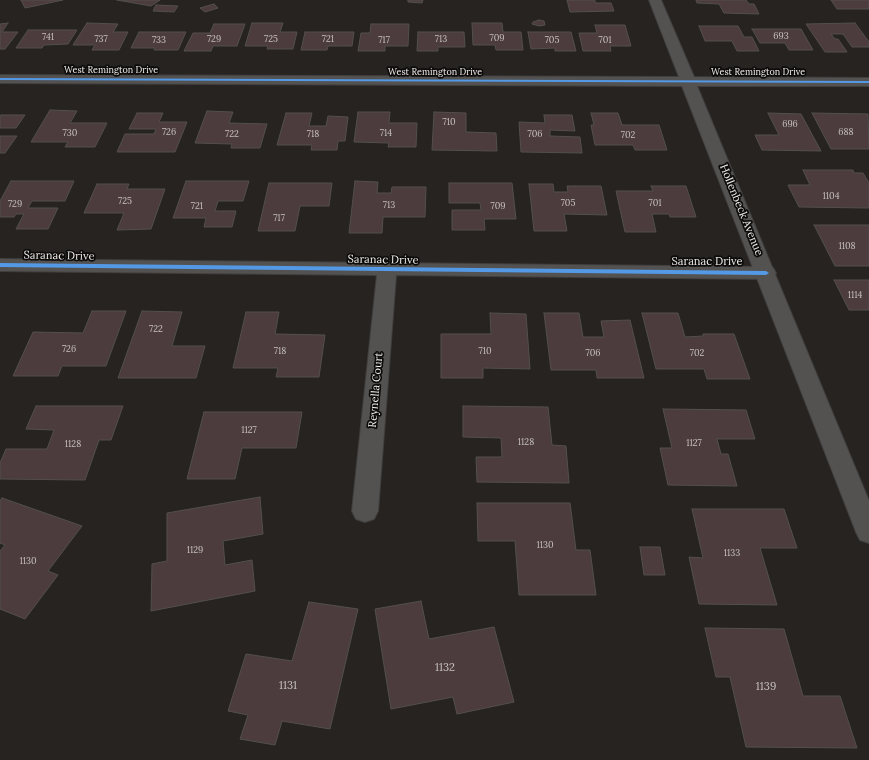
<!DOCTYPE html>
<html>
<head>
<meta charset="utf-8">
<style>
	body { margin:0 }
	canvas { display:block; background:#262321 }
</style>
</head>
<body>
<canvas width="869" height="760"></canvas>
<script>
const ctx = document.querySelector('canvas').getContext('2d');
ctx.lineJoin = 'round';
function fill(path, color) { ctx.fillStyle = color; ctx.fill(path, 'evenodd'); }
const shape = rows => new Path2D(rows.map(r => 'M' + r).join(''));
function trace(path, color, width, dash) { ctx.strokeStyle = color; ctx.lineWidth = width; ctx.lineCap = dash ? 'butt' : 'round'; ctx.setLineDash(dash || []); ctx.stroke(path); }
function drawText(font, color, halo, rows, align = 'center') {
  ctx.font = font + ' Lora,serif'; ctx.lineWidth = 3.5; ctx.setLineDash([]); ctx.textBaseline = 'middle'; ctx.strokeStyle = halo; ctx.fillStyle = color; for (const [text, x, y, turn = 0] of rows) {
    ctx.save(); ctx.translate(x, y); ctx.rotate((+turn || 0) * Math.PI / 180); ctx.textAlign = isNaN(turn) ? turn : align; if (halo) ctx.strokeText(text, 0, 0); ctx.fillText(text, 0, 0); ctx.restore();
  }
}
const building = shape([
	[21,0,63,0,25,8,21,0],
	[117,0,160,0,151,6,117,0],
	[408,0,423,0,422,3,408,2,408,0],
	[567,0,595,0,595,3,611,3,614,11,570,12,567,0],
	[696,0,746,0,749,4,754,4,759,14,724,13,719,4,697,3,696,0],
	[831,0,869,0,869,9,837,9,831,0],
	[214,4,218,8,205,12,200,8,214,4],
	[156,5,178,6,174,12,153,11,156,5],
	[539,20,544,21,545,25,539,26,532,24,533,22,539,20],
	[8,23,2,32,18,32,5,49,0,49,0,24,8,23],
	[87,23,118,24,113,32,128,32,119,50,92,50,95,45,73,45,87,23],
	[252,23,283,23,280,32,297,32,293,49,267,49,268,46,245,46,252,23],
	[472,23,502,23,503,32,521,32,523,50,496,50,495,45,473,45,472,23],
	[855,23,869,42,869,47,852,47,843,34,831,34,835,39,838,39,847,52,825,52,806,24,855,23],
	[214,24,245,24,237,46,213,46,211,51,184,51,193,33,210,33,214,24],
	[371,24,409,24,408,46,385,46,385,51,358,51,361,33,370,33,371,24],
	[595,25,625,25,631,46,610,46,611,51,583,51,579,33,597,33,595,25],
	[699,26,738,26,744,37,752,37,759,51,737,51,732,41,705,41,699,26],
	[752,29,801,29,813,50,789,50,785,43,760,43,752,29],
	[28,30,77,30,68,44,44,45,42,48,16,48,28,30],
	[139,32,186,32,178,50,154,50,155,48,131,48,139,32],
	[305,32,354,32,352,46,328,46,327,50,301,50,305,32],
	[418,32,464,32,465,47,438,47,438,51,417,51,418,32],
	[528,32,571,32,576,51,555,51,555,48,531,49,528,32],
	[50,110,77,111,70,123,107,123,95,147,65,147,68,142,31,142,50,110],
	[207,111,233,112,229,123,267,124,260,148,231,148,232,144,195,143,207,111],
	[358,112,390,112,389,123,417,123,416,147,388,147,389,143,354,142,358,112],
	[434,112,466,113,466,132,496,133,497,151,432,150,434,112],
	[137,113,163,113,159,122,187,122,175,152,117,152,125,134,154,134,156,129,129,129,137,113],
	[286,113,312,113,309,126,326,126,328,116,348,117,345,141,338,141,337,150,311,150,312,145,277,145,286,113],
	[591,113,618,113,622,125,659,125,667,150,635,150,633,145,595,145,591,125,594,125,591,113],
	[768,113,801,114,821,151,762,150,755,135,779,135,768,113],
	[812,113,868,114,869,149,831,149,812,113],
	[1,115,25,115,16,128,0,128,0,117,1,115],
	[544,115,572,115,575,131,550,130,550,136,580,137,582,153,521,152,519,122,545,123,544,115],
	[0,136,17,136,5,153,0,153,0,136],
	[803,170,853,170,854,173,863,173,869,183,869,208,799,207,788,185,810,185,803,170],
	[11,181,74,181,65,201,32,201,28,208,58,208,48,229,16,229,24,214,16,214,14,217,0,217,0,201,11,181],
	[186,181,249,181,243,201,218,201,215,211,236,211,232,227,204,227,206,218,173,218,186,181],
	[355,181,378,182,377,193,391,193,392,187,426,187,425,217,383,217,382,233,349,233,355,181],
	[269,183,332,183,329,206,300,206,295,231,258,231,269,183],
	[449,183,512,183,516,219,484,219,485,230,452,230,452,210,481,210,480,203,449,203,449,183],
	[97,184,129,184,127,189,165,189,151,229,117,230,124,213,84,213,97,184],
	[529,184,553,184,554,192,568,192,567,186,601,186,607,215,564,214,567,231,534,231,529,184],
	[651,186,686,186,696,217,670,217,669,214,652,214,656,232,625,232,616,191,653,191,651,186],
	[814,225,869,225,869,266,835,266,814,225],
	[834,280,869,280,869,310,849,310,834,280],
	[92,311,126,311,106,366,62,366,58,376,13,376,33,332,83,333,92,311],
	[142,311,182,312,172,346,205,346,196,378,118,378,142,311],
	[246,312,279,312,275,334,325,335,319,377,276,377,278,368,233,368,246,312],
	[490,313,526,314,530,369,483,368,483,378,441,378,441,334,491,334,490,313],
	[544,313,579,313,583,337,604,337,601,321,630,320,644,378,597,378,596,370,551,370,544,313],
	[642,313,678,313,685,337,703,336,703,334,734,334,750,379,707,379,704,369,656,369,642,313],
	[36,406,123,406,111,440,99,440,85,480,0,479,0,463,6,449,47,449,54,430,26,429,36,406],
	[463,406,548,407,552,445,566,446,569,483,477,482,476,457,502,457,501,438,463,437,463,406],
	[663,409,746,410,755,439,717,439,721,454,728,454,737,486,668,485,660,448,672,448,663,409],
	[204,412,302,412,296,448,242,448,235,479,187,479,204,412],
	[260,497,263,534,223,541,225,565,252,560,255,591,151,611,152,564,167,561,167,513,260,497],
	[2,498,82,526,48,571,58,575,25,619,0,609,0,551,5,545,0,543,0,501,2,498],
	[477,503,570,503,576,550,590,550,596,595,519,595,515,541,478,541,477,503],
	[692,509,784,509,797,548,760,548,777,605,699,604,689,557,703,558,692,509],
	[640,547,660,547,665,575,644,575,640,547],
	[421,601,429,639,494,627,514,702,457,714,453,697,391,709,375,609,421,601],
	[309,602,358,609,330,729,282,721,275,745,240,739,248,715,228,711,246,654,292,661,309,602],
	[705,628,784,629,803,696,840,696,857,748,746,747,730,677,716,677,705,628]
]);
fill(building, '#4c3c3d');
trace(building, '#524f4e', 1);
const minor = shape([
	[0,259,766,267,773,268,776,273,773,278,766,279,396,275,378,511,374,519,365,522,356,519,352,511,377,275,0,271,0,259]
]);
const tertiary = shape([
	[649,0,661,0,694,77,869,78,869,86,697,86,869,501,869,543,860,540,856,532,682,86,0,83,0,75,679,77,649,0]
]);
trace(minor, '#413f3e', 2);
trace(tertiary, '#413f3e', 2);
fill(minor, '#535251');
fill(tertiary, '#535251');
fill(shape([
	[0,78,869,81,869,83,0,80,0,78],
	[0,263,766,271,769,273,766,275,0,267,0,263]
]), '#5399e6');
drawText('9px', '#c6c0bf', null, [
	["693",781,36],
	["741",48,37],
	["709",497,38],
	["737",101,39],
	["729",214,39],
	["725",271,39],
	["721",328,39],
	["713",441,39],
	["733",159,40],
	["717",384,40],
	["705",552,40],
	["701",605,40],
	["710",449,122],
	["696",790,124],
	["726",169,132],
	["688",846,132],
	["730",70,133],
	["714",386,133],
	["722",232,134],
	["718",313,134],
	["706",535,134],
	["702",628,135],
	["1104",831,196],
	["725",125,201],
	["705",568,203],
	["701",655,203],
	["729",15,204],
	["713",389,205],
	["721",197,206],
	["709",498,206],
	["717",279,218],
	["1108",847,246],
	["1114",855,295],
	["722",156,329],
	["726",69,349],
	["718",280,351],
	["710",485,351],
	["706",593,353],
	["702",697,353],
	["1127",249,430],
	["1128",526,442],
	["1127",694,443],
	["1128",73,444],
	["1130",545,545],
	["1129",195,550],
	["1133",732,553],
	["1130",28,561]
]);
drawText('9px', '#efecea', '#0e0c0b', [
	["West Remington Drive",111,70],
	["West Remington Drive",435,72],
	["West Remington Drive",758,72]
]);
drawText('11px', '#efecea', '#0e0c0b', [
	["Hollenbeck Avenue",741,210,68],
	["Saranac Drive",59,256,1],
	["Saranac Drive",383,260,1],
	["Saranac Drive",707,262],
	["Reynella Court",376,390,-85]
]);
drawText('11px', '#c6c0bf', null, [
	["1132",445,668],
	["1131",288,686],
	["1139",766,687]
]);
</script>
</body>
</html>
